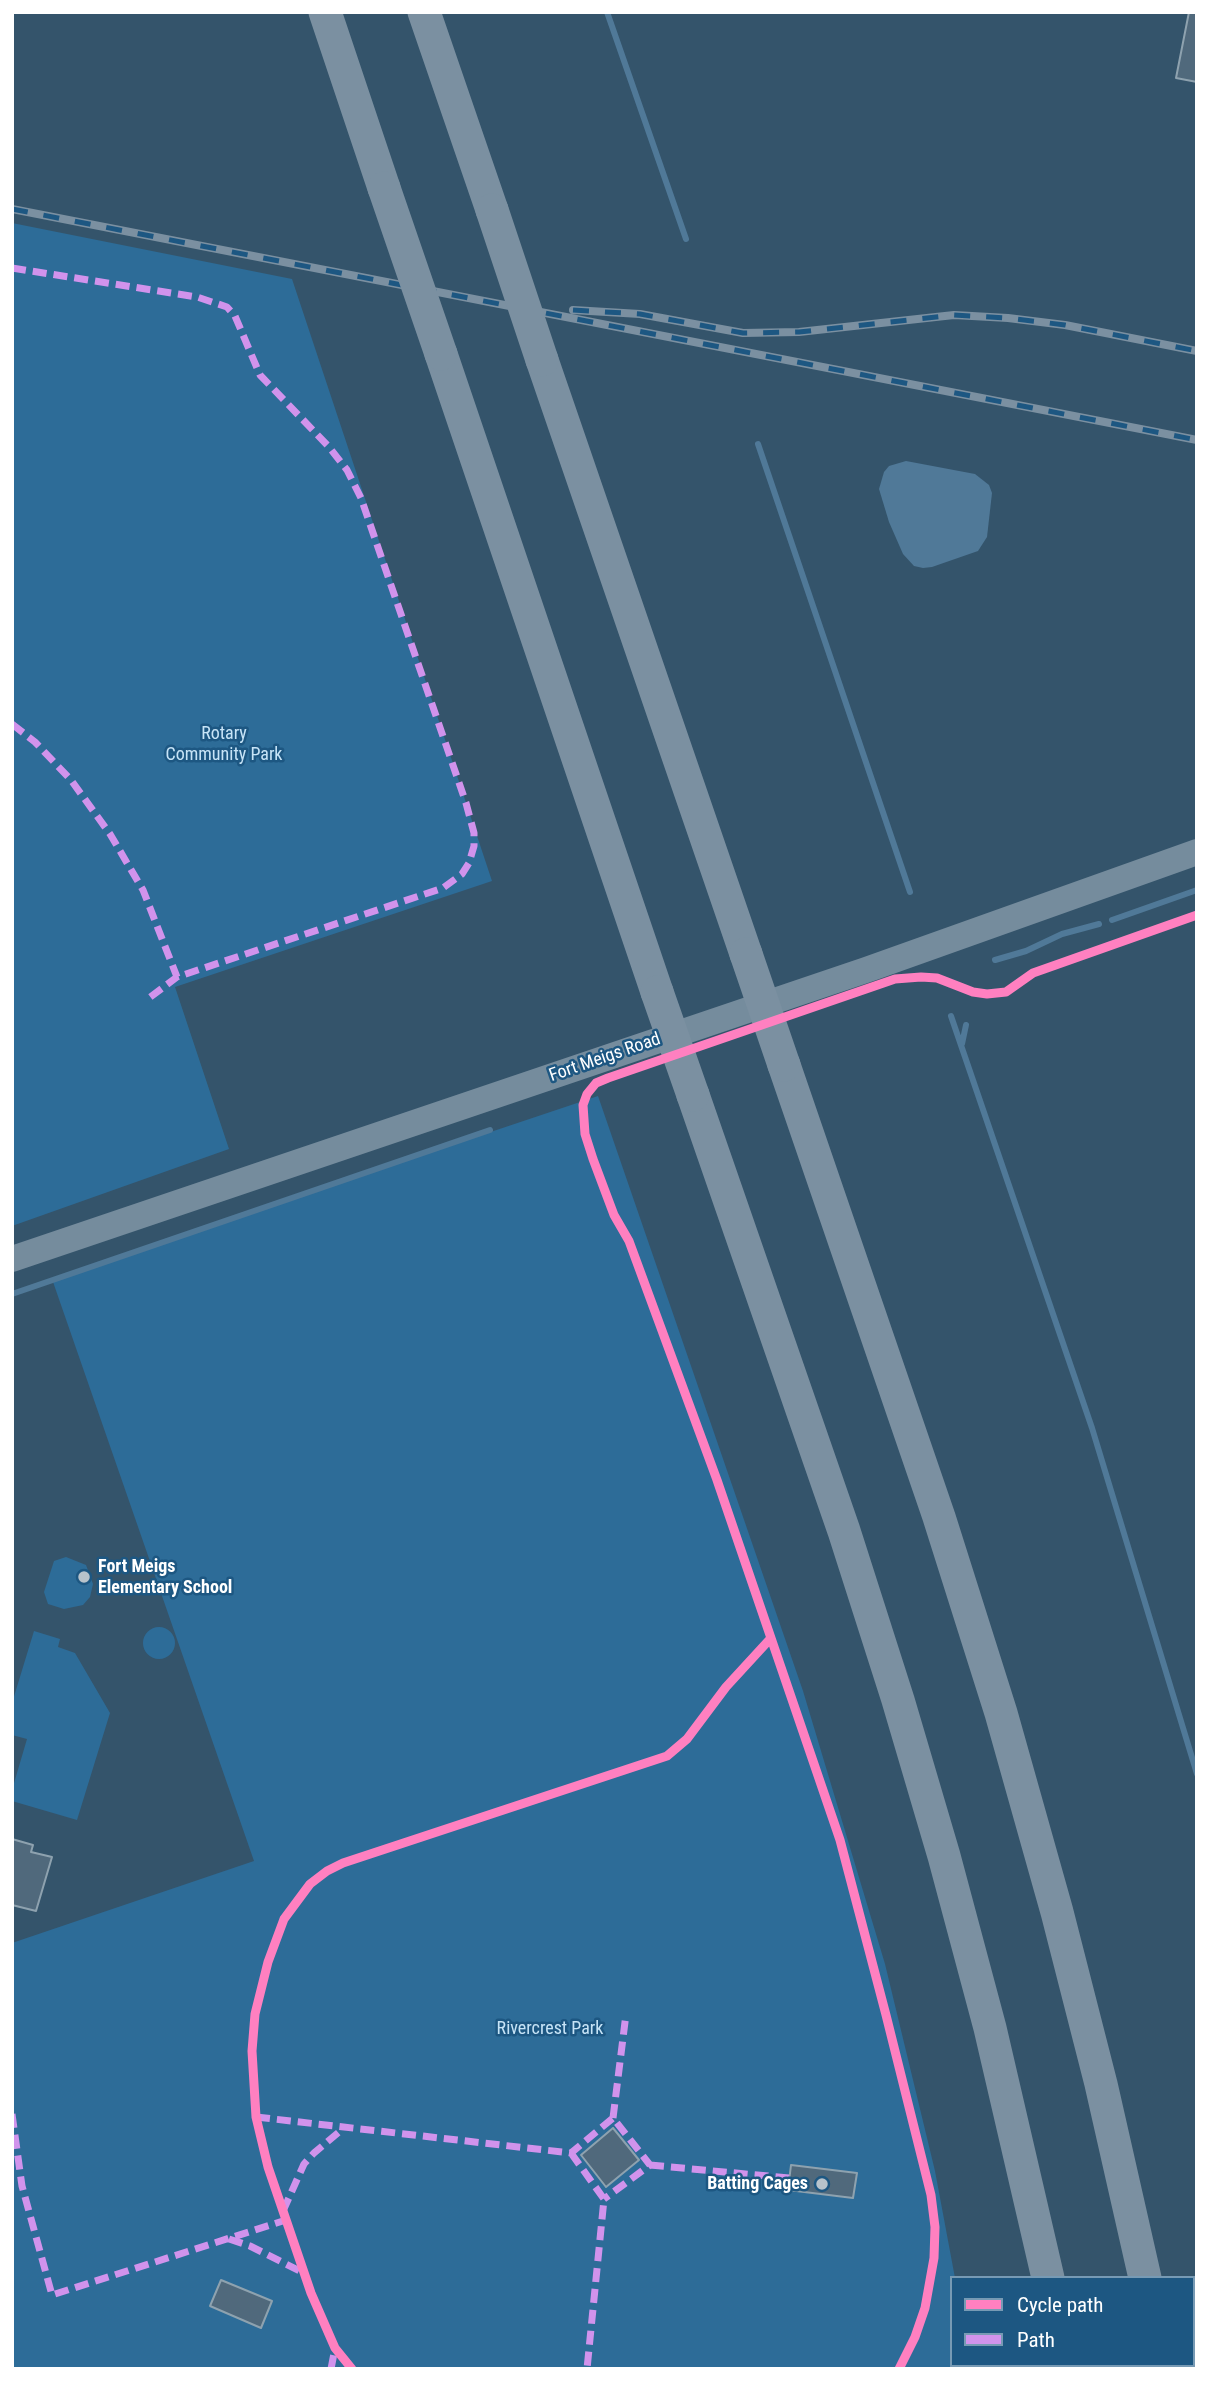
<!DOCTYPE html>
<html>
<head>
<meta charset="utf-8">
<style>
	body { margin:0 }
	#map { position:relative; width:1209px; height:2381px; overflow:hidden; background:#34546b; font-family:"Roboto Condensed",sans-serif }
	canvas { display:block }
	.frame { position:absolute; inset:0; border:14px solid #fff; pointer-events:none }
	.legend { position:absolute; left:950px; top:2276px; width:245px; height:91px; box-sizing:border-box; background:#1d5782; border:2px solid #779ab4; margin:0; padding:9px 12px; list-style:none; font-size:21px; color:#fff }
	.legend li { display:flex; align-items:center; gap:14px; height:35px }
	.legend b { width:35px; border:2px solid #779ab4 }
</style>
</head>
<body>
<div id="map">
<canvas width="1209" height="2381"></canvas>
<div class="frame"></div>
<ul class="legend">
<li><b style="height:9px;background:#ff80c0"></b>Cycle path</li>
<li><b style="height:9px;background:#d193ec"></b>Path</li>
</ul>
</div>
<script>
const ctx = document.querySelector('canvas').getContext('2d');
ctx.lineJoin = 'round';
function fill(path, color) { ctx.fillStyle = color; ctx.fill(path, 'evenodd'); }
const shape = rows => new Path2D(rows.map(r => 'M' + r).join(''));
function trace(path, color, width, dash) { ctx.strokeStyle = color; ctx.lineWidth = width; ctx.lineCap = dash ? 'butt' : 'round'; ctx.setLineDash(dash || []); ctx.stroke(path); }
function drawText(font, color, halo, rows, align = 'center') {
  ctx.font = font + ' "Roboto Condensed",sans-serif'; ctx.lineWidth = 5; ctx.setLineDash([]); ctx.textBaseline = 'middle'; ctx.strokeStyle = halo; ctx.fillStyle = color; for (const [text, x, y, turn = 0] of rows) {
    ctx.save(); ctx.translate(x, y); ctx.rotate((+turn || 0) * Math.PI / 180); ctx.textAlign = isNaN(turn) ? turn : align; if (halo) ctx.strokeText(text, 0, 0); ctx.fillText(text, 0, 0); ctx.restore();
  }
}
fill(shape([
	[12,223,292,279,492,881,175,987,229,1149,12,1226],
	[598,1096,803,1691,885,1964,935,2171,955,2278,952,2278,952,2365,971,2365,971,2369,12,2369,12,1943,254,1861,52,1279],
	[66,1557,86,1565,93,1584,90,1597,83,1605,64,1609,48,1604,44,1592,54,1561],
	'143 1643a16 16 0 1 1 32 0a16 16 0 1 1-32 0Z',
	[34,1631,60,1639,58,1647,75,1653,110,1713,77,1820,12,1801,12,1790,27,1739,12,1735,12,1703]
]), '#2d6c98');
fill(shape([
	[906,461,975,474,989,485,992,493,987,537,978,551,932,567,923,568,914,566,903,554,889,522,879,489,884,472,889,466]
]), '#507998');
trace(shape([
	[607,12,686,239],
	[758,444,910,892],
	[1112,920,1197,890],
	[995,960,1026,951,1062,934,1099,924],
	[951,1016,1092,1428,1197,1774],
	[962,1044,966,1025],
	[12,1294,490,1130]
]), '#507998', 6);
const building = shape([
	[1189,12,1197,13,1197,82,1176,78,1189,12],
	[12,1839,33,1845,31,1852,52,1857,36,1911,12,1905,12,1839],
	[613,2128,639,2160,606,2187,581,2155,613,2128],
	[791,2165,857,2173,853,2198,788,2190,791,2165],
	[221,2280,272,2301,261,2328,210,2306,221,2280]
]);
fill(building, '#50697c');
trace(building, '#8ea2af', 2);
trace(shape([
	[12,1259,866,970,1197,852]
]), '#758c9d', 26);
trace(shape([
	[325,12,384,188],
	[424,12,492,210],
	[441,354,657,992],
	[542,360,746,954],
	[784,1065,939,1517,1001,1713,1057,1912,1101,2084,1145,2278],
	[693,1095,844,1531,898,1700,944,1856,990,2028,1048,2278],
	[1066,2365,1067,2369],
	[1162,2365,1163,2369]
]), '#7b90a1', 33);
const rail = shape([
	[12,209,1197,440],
	[573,310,640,314,743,333,799,332,954,315,1008,318,1065,325,1197,351]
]);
trace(rail, '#7b90a1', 8);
trace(rail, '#1d5782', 5, [16]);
trace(shape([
	[384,188,441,354],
	[492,210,542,360],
	[746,954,784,1065],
	[657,992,693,1095]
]), '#7b90a1', 33);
trace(shape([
	[12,268,197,297,227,307,235,316,260,375,329,447,347,470,361,498,466,803,474,833,474,846,469,863,462,874,443,888,177,977,145,1001],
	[12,724,35,742,71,780,110,834,143,890,177,977],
	[12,2114,22,2186,52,2295,286,2220],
	[256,2117,571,2153,613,2118,650,2165,604,2199],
	[613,2118,626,2014],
	[571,2153,604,2199,587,2369],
	[650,2165,789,2178],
	[283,2211,304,2164,314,2153,345,2127],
	[229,2239,250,2246,304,2273],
	[331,2369,335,2348]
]), '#d193ec', 7, [14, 7]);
trace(shape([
	[352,2369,335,2348,311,2293,268,2167,256,2117,252,2051,255,2014,268,1962,284,1919,310,1884,327,1871,343,1863,667,1756,687,1739,726,1687,771,1638],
	[899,2369,915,2337,925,2308,934,2258,935,2227,931,2195,886,2015,840,1840,717,1480,629,1241,614,1215,593,1159,585,1134,583,1105,587,1094,596,1083,608,1078,895,979,921,977,937,978,973,992,987,994,1006,992,1033,973,1197,915]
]), '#ff80c0', 9);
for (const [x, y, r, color] of [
	[84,1577,7,"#b8c3cb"],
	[822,2184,7,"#b8c3cb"]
]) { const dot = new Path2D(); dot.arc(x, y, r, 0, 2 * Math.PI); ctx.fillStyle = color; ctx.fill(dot); trace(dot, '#1d5782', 2.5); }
drawText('18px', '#c7e4f7', '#1d5782', [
	["Rotary",224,734],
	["Community Park",224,755],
	["Rivercrest Park",550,2029]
]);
drawText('18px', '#fff', '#1d5782', [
	["Fort Meigs Road",605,1058,-19]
]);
drawText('bold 18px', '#fff', '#1d5782', [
	["Fort Meigs",98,1567],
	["Elementary School",98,1588],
	["Batting Cages",808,2184,"right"]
], 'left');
</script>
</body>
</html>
